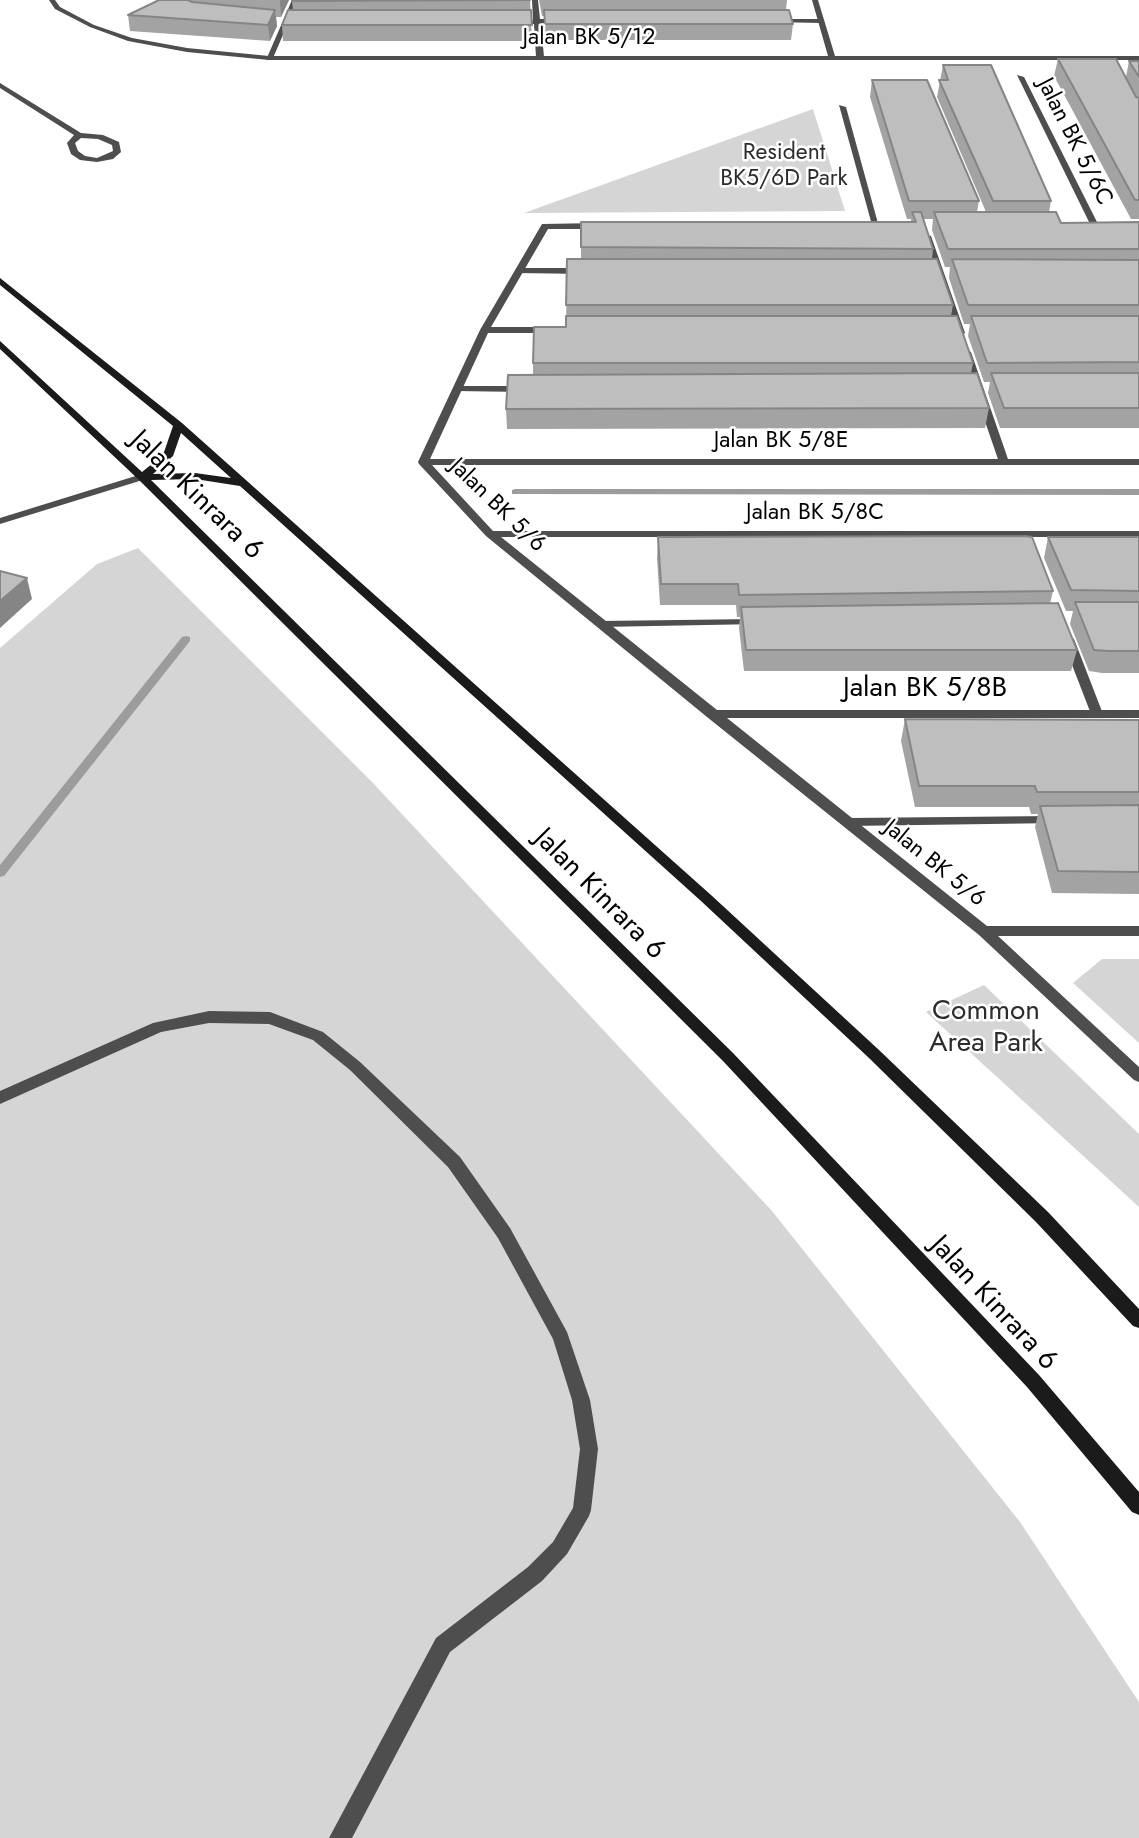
<!DOCTYPE html>
<html>
<head>
<meta charset="utf-8">
<style>
	body { margin:0 }
	canvas { display:block; background:#fff }
</style>
</head>
<body>
<canvas width="1139" height="1838"></canvas>
<script>
const ctx = document.querySelector('canvas').getContext('2d');
ctx.lineJoin = 'round';
function fill(path, color) { ctx.fillStyle = color; ctx.fill(path, 'evenodd'); }
const shape = rows => new Path2D(rows.map(r => 'M' + r).join(''));
function trace(path, color, width, dash) { ctx.strokeStyle = color; ctx.lineWidth = width; ctx.lineCap = dash ? 'butt' : 'round'; ctx.setLineDash(dash || []); ctx.stroke(path); }
function drawText(font, color, halo, rows, align = 'center') {
  ctx.font = font + ' Jost,sans-serif'; ctx.lineWidth = 5; ctx.setLineDash([]); ctx.textBaseline = 'middle'; ctx.strokeStyle = halo; ctx.fillStyle = color; for (const [text, x, y, turn = 0] of rows) {
    ctx.save(); ctx.translate(x, y); ctx.rotate((+turn || 0) * Math.PI / 180); ctx.textAlign = isNaN(turn) ? turn : align; if (halo) ctx.strokeText(text, 0, 0); ctx.fillText(text, 0, 0); ctx.restore();
  }
}
fill(shape([
	[813,109,845,211,524,213],
	[138,548,373,783,772,1211,1020,1522,1139,1702,1139,1838,0,1838,0,648,97,564],
	[1102,959,1139,959,1139,1043,1073,983],
	[984,985,1139,1134,1139,1207,926,1012]
]), '#d5d5d5');
fill(shape([
	[515,489,1139,489,1139,495,512,494,512,490,515,489],
	[186,636,190,637,190,641,4,876,0,877,0,865,182,637,186,636]
]), '#9c9c9c');
fill(shape([
	[292,0,298,0,273,58,266,60,292,0],
	[532,0,538,0,540,19,561,19,564,21,541,24,544,57,540,59,536,57,534,24,515,24,512,22,533,20,532,0],
	[774,19,821,19,824,21,821,23,772,22,774,19],
	[0,83,81,133,103,135,119,142,121,152,113,159,97,162,80,160,71,154,67,143,74,135,0,88,0,83],
	[81,138,98,139,112,145,113,151,97,158,85,156,78,151,75,143,81,138],
	[924,234,931,236,965,333,963,335,955,333,924,234],
	[519,268,585,268,589,271,585,274,516,273,516,269,519,268],
	[966,349,971,352,1009,462,1008,464,1000,464,999,462,961,352,966,349],
	[457,386,525,386,530,389,525,392,454,391,454,387,457,386],
	[756,619,762,622,760,624,600,627,594,624,600,621,756,619],
	[1068,635,1074,639,1103,714,1101,717,1097,718,1091,714,1062,639,1068,635],
	[1054,816,1061,820,1059,823,849,826,842,822,849,818,1054,816],
	[209,1011,270,1012,323,1032,360,1062,460,1157,510,1228,567,1332,590,1400,598,1449,591,1510,589,1516,567,1554,542,1581,450,1652,352,1838,329,1838,436,1638,528,1567,553,1542,573,1508,580,1449,572,1400,553,1339,498,1238,448,1167,350,1070,313,1040,269,1024,209,1023,161,1032,0,1104,0,1091,153,1023,209,1011]
]), '#4e4e4e');
fill(shape([
	[49,0,55,0,60,7,94,25,132,38,187,48,269,56,828,56,812,0,818,0,835,56,1139,56,1139,60,269,60,187,52,128,41,90,27,55,9,49,0],
	[1017,75,1024,77,1098,224,1097,226,1090,224,1017,75],
	[839,105,846,107,879,227,872,225,839,105],
	[542,224,599,223,603,226,599,229,548,229,491,327,553,327,558,330,553,333,488,333,430,459,1139,459,1139,465,432,465,493,531,1139,531,1139,537,501,537,717,710,1139,710,1139,718,727,718,987,926,1139,926,1139,936,998,936,1139,1067,1139,1082,1134,1080,979,935,707,717,486,536,419,464,418,462,480,330,542,224],
	[142,474,147,477,146,479,0,524,0,518,142,474]
]), '#4e4e4e');
fill(shape([
	[0,278,182,423,711,895,879,1050,1048,1212,1139,1309,1139,1328,1133,1326,1036,1222,869,1058,701,901,240,486,195,479,151,480,733,1053,1039,1375,1139,1492,1139,1515,1132,1512,1027,1387,723,1061,138,479,0,349,0,341,142,472,163,455,173,426,0,285,0,278],
	[181,433,231,478,195,473,153,474,173,456,181,433]
]), '#1b1b1b');
fill(shape([
	[159,0,289,0,281,17,276,17,277,26,270,41,130,31,128,15],
	[530,0,532,41,283,41,282,25,293,10,292,1],
	[539,0,787,0,786,10,793,24,791,40,545,40,544,16,542,16],
	[1058,59,1126,77,1129,61,1139,61,1139,219,1131,219,1054,76],
	[943,65,1051,201,1049,212,1061,223,1139,222,1139,221,1139,428,1000,428,988,393,990,382,984,382,968,336,970,324,964,324,949,278,950,267,945,267,932,230,933,219,923,219,933,249,932,259,953,305,951,316,973,363,971,373,989,408,985,428,507,429,506,409,533,375,533,363,566,327,567,259,581,259,581,222,911,222,911,219,907,219,870,97,872,80,979,201,977,212,986,212,937,97],
	[658,537,1053,591,1050,604,1077,650,1071,671,744,671,739,628,740,617,737,617,736,605,660,605,657,558],
	[1048,537,1139,537,1139,673,1102,673,1089,671,1070,624,1073,611,1066,611,1044,558],
	[905,719,1139,720,1139,894,1052,893,1035,827,1038,814,1031,814,1029,807,915,807,901,741]
]), '#a3a3a3');
fill(shape([
	[280,0,289,0,281,17,280,1],
	[275,10,277,26,270,41,268,25],
	[27,578,32,599,0,628,0,601]
]), '#858585');
const building = shape([
	[159,0,188,0,192,2,275,10,268,25,128,15,159,0],
	[293,0,530,0,292,1,293,0],
	[288,10,531,10,532,25,282,25,288,10],
	[544,10,789,10,793,24,545,24,544,10],
	[1058,59,1116,59,1136,97,1139,98,1139,200,1135,200,1058,59],
	[1129,61,1139,61,1139,77,1129,61],
	[943,65,991,65,1051,201,993,201,939,80,948,80,943,65],
	[872,80,927,80,979,201,909,201,872,80],
	[912,212,921,212,933,249,581,247,581,222,916,222,912,212],
	[934,212,1056,212,1061,223,1139,222,1139,249,948,249,934,212],
	[567,259,937,259,953,305,566,305,567,259],
	[952,259,1139,260,1139,305,968,305,952,259],
	[566,316,957,316,973,363,533,363,534,327,566,327,566,316],
	[971,316,1139,316,1139,362,987,363,971,316],
	[977,373,989,408,506,409,508,375,977,373],
	[991,373,1139,373,1139,408,1004,408,991,373],
	[1025,536,1032,537,1053,591,739,595,738,584,661,584,658,537,1025,536],
	[1048,537,1139,537,1139,591,1071,590,1048,537],
	[0,571,27,578,0,601,0,571],
	[1075,602,1139,602,1139,651,1108,651,1094,650,1075,602],
	[1058,603,1077,650,746,650,741,607,1058,603],
	[905,719,1139,720,1139,792,1037,792,1035,786,919,786,905,719],
	[1139,805,1139,872,1058,871,1040,806,1139,805]
]);
fill(building, '#bebebe');
trace(building, '#858585', 2);
drawText('23px', '#000', '#fff', [
	["Jalan BK 5/12",589,38],
	["Jalan BK 5/6C",1074,142,63],
	["Jalan BK 5/8E",781,441],
	["Jalan BK 5/6",497,506,44],
	["Jalan BK 5/8C",815,513],
	["Jalan BK 5/6",934,864,39]
]);
drawText('23px', '#2c2c2c', '#fff', [
	["Resident",784,153],
	["BK5/6D Park",784,179]
]);
drawText('28px', '#000', '#fff', [
	["Jalan Kinrara 6",196,496,44],
	["Jalan BK 5/8B",925,689],
	["Jalan Kinrara 6",599,895,45],
	["Jalan Kinrara 6",993,1304,47]
]);
drawText('28px', '#2c2c2c', '#fff', [
	["Common",986,1012],
	["Area Park",986,1044]
]);
</script>
</body>
</html>
